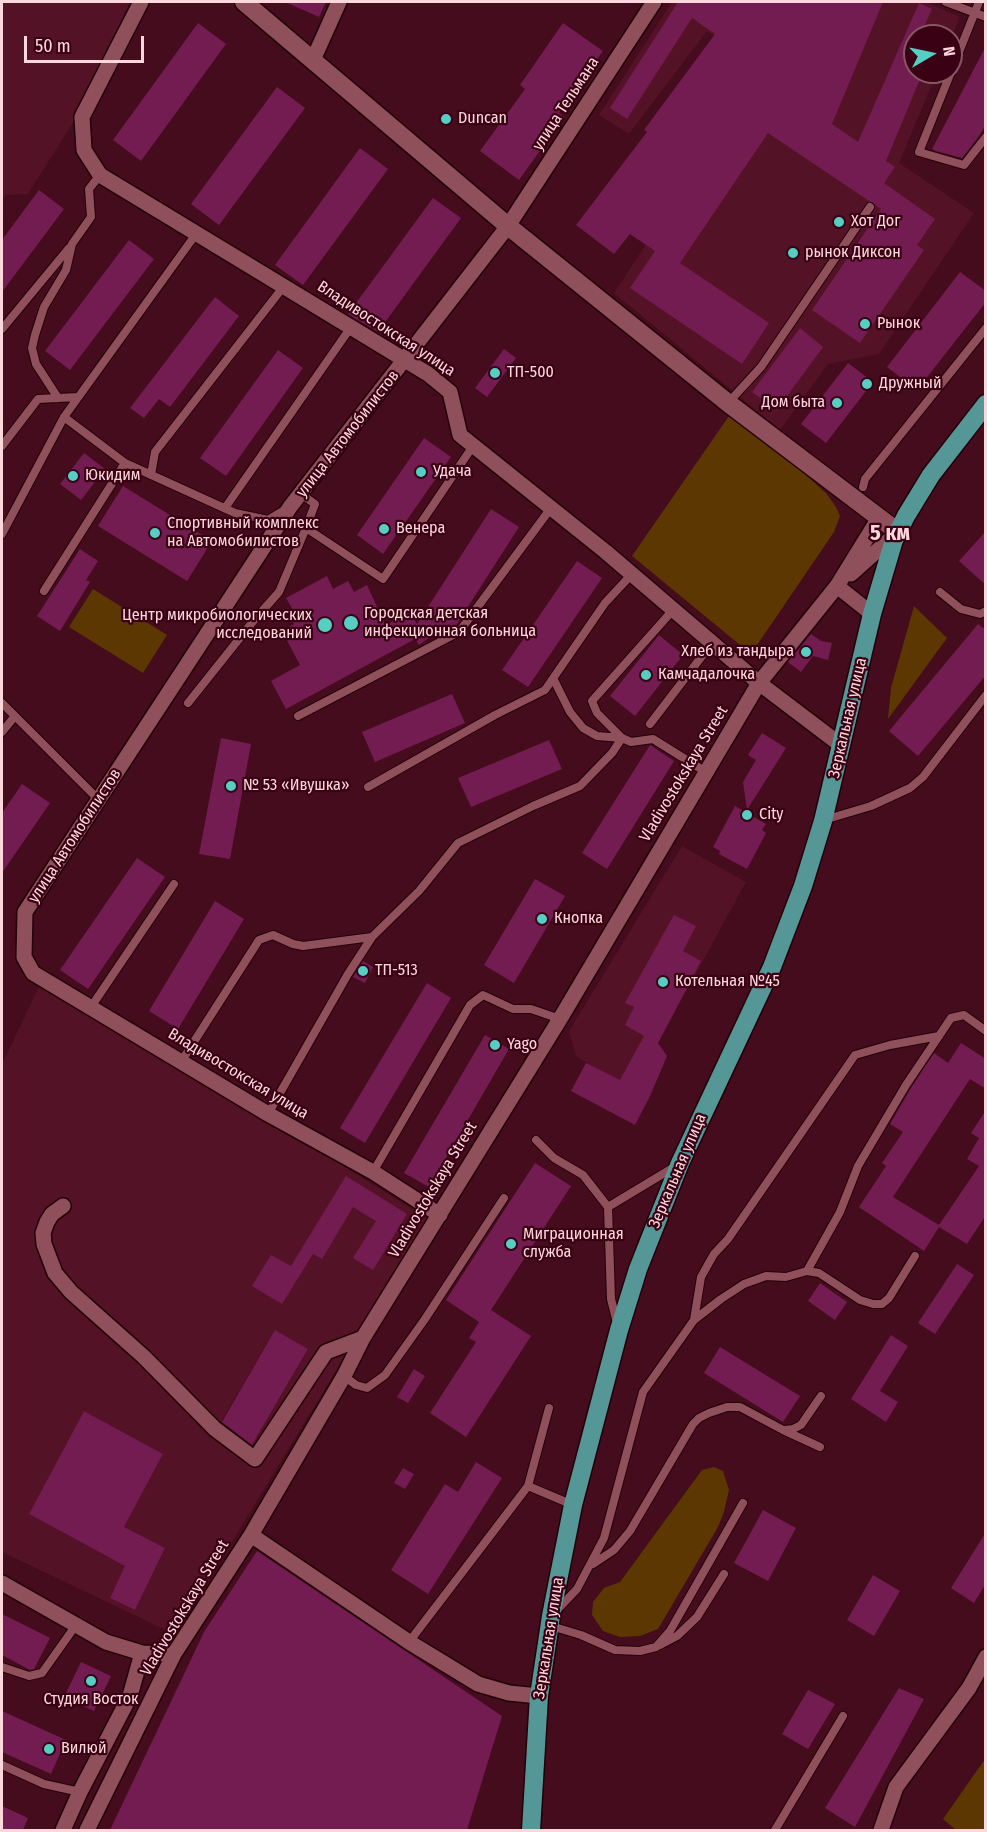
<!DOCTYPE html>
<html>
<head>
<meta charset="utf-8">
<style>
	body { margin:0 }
	#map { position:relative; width:987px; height:1832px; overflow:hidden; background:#450c1d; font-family:"Fira Sans Condensed",sans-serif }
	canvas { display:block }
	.frame { position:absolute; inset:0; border:3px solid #fed7dd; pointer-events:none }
	.north { position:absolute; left:903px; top:24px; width:60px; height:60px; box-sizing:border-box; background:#390113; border:2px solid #885764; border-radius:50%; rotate:81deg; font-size:16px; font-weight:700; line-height:24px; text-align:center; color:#fed7dd }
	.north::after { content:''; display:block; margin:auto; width:21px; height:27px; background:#56cec4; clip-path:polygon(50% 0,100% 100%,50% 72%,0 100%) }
	.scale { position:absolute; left:24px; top:36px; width:120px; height:27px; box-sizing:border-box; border:3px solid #fed7dd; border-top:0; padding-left:8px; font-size:18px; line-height:21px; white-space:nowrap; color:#fed7dd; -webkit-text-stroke:4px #390113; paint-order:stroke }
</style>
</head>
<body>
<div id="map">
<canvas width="987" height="1832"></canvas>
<div class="frame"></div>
<div class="north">N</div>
<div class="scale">50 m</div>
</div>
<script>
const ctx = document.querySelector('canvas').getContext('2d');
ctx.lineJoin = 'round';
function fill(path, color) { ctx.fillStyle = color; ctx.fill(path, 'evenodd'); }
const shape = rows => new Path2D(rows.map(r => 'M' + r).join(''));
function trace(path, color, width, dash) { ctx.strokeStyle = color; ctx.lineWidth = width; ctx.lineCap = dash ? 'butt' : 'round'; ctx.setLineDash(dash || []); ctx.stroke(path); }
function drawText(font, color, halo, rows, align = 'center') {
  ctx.font = font + ' "Fira Sans Condensed",sans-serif'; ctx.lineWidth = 4.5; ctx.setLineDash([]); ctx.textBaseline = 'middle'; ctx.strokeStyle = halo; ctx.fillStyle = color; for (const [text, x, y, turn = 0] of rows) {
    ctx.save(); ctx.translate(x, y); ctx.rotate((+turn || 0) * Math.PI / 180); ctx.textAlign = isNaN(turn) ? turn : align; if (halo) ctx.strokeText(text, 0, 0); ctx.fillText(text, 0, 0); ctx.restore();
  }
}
fill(shape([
	[2,2,130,2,76,118,28,194,5,195,2,201],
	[672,2,926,2,960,17,951,38,951,36,915,36,915,72,937,72,899,163,974,213,879,354,828,364,780,430,614,293,762,68,707,31,629,134,599,115],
	[682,846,746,882,658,1043,667,1056,650,1096,592,1066,576,1056,569,1031],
	[40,985,342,1165,428,1219,212,1575,184,1614,168,1631,2,1552,2,1057,4,1060],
	[275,1330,308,1350,251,1447,218,1427],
	[84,1411,163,1454,108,1557,29,1514],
	[140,1536,165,1548,135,1610,110,1598]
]), '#531225');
fill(shape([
	[729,416,788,459,826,493,836,507,840,516,834,532,751,654,632,556],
	[93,589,167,635,143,673,69,627],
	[914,606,947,638,888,719,891,688],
	[714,1467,723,1471,729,1490,724,1512,718,1527,658,1629,640,1636,620,1637,603,1631,592,1615,593,1602,604,1588,620,1582,702,1470],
	[985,1759,985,1830,956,1830,943,1819]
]), '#5c3701');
fill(shape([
	[285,2,326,2,319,17],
	[678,2,883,2,832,124,858,142,919,3,932,9,920,36,915,36,915,72,923,72,886,161,895,167,884,183,935,219,917,245,924,250,860,343,812,310,881,209,768,133,680,263,769,323,742,364,630,288,655,251,630,234,614,254,576,225,647,132,644,130,715,34,692,18,627,119,610,108],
	[198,23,226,44,141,161,113,140],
	[563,23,603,51,559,113,564,117,519,180,480,151,525,89,520,85],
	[986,46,986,124,979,136,962,158,936,151,932,149],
	[277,87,305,108,219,225,191,204],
	[360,148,388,169,303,285,275,265],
	[39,190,64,209,2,292,2,240],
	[433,198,461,218,378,332,348,314],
	[129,240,154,259,70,370,45,351],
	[960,272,986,291,986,302,917,390,887,367],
	[215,297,239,316,170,407,159,399,144,418,130,408],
	[800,328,823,347,777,410,752,392],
	[504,349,516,358,487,397,475,388],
	[278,350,303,368,226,476,200,458],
	[848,363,873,382,826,443,801,424],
	[424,438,451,457,383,554,357,535],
	[84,453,105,469,81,500,60,484],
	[123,486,212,541,187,581,98,526],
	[491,509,519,527,455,627,447,625,419,645,415,639,286,709,271,681,300,665,282,631,294,624,288,613,293,610,286,598,327,576,333,589,348,581,354,592,367,585,386,626,408,610,417,624],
	[986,531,986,585,959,561],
	[80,549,98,561,86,580,90,582,60,631,37,616],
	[577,561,602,578,528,687,502,670],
	[978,624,986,630,986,675,918,756,889,731],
	[811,634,821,641,832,643,828,660,813,656,801,672,788,662],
	[659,635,683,655,635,716,610,696],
	[452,694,465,723,375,762,362,732],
	[762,733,786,748,747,810,743,782,756,760,748,755],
	[221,738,251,744,230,859,199,854],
	[549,740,562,769,471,807,458,778],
	[650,745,674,761,607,869,582,853],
	[22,784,50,803,2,873,2,813],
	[735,806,766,824,762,830,766,833,747,869,719,854,720,851,713,847],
	[137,858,165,877,88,989,60,970],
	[535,879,565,896,514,983,484,965],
	[215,901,244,919,178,1029,149,1011],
	[674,915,696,926,683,951,701,961,658,1043,667,1056,650,1096,635,1125,571,1091,586,1063,620,1080,644,1036,625,1025,634,1007,625,1003],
	[363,961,373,967,365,983,353,977],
	[427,983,451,998,365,1143,340,1128],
	[485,1035,509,1049,429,1187,404,1173],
	[961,1043,986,1059,986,1089,970,1079,893,1197,939,1225,979,1166,967,1159,979,1138,971,1133,986,1110,986,1215,967,1244,939,1227,924,1251,859,1207,886,1166,882,1163,903,1132,890,1124,911,1088,934,1053,948,1063],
	[535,1163,571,1186,491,1310,531,1336,466,1437,430,1413,476,1342,469,1338,479,1322,446,1300],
	[346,1176,407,1214,373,1270,353,1258,376,1221,353,1207,322,1259,313,1254,282,1304,252,1286,271,1255,291,1266],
	[957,1264,974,1275,935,1334,918,1323],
	[820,1283,847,1302,835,1320,808,1301],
	[275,1330,308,1349,252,1445,222,1422],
	[891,1335,908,1346,880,1391,898,1402,886,1422,851,1399],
	[720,1347,800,1396,783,1422,704,1373],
	[414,1369,425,1376,408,1403,397,1397],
	[84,1411,163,1454,124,1527,165,1548,135,1610,110,1598,125,1566,29,1514],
	[476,1462,502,1478,428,1594,391,1570,445,1484,458,1492],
	[403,1468,414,1474,405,1489,394,1483],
	[763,1510,796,1528,768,1581,734,1563],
	[986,1532,986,1583,974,1603,951,1588],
	[257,1551,502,1716,467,1830,110,1830,204,1632],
	[873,1575,900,1591,874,1636,847,1620],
	[2,1614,50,1638,34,1669,30,1670,2,1655],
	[81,1662,111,1676,94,1711,64,1697],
	[899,1688,924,1699,855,1827,825,1808],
	[808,1690,835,1704,808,1749,782,1734],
	[2,1711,66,1740,51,1774,2,1752],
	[2,1806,28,1818,23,1830,2,1830]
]), '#731c51');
const lane = shape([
	[946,2,986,17],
	[979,2,919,152,964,165,986,137],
	[2,329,69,248],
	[58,398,36,364,32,348,35,335,44,307,66,270,72,244,91,217,89,189,100,175],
	[728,403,761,367,870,207],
	[64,417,125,463],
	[2,446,38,399,78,397],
	[151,475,155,452,284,286],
	[863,487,865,479,986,328],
	[301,494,315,504,306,528,383,579,473,446],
	[225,508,351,327],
	[2,534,64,417,196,234],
	[44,591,125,463,235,513,268,520,283,511],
	[940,592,961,609,980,614,986,611],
	[673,610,592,701,597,713,622,738,631,742,653,739,706,772],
	[554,680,570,712,583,728,597,736,622,738],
	[2,703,99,800],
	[188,703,255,619,279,592,306,528],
	[298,716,459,632,551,508],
	[650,724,712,643],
	[2,732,15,716],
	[368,787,495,715,545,690,605,603,632,574],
	[824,820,871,806,910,788,923,777,986,695],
	[91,1007,174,884],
	[181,1062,259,940,273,935,293,944,303,946,372,937,419,891,458,843,533,806,580,786,612,753,622,738],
	[268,1114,348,974,372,937],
	[536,1140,554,1158,583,1175,608,1207,611,1299,617,1323],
	[373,1172,470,1005,483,995,513,1009,531,1009,560,1019],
	[608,1207,676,1166],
	[807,1271,840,1212,858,1166,906,1085,951,1018,964,1015,986,1031],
	[694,1320,701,1277,714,1254,728,1239,855,1055,890,1045,939,1036],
	[344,1376,356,1385,367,1388,385,1375,425,1319,504,1198],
	[549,1408,528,1486,573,1505],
	[785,1430,793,1429,801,1425,821,1396],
	[593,1564,614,1550,630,1531,693,1424,699,1418,709,1413,727,1407,740,1407,783,1430,820,1447],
	[556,1611,577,1589,604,1538,643,1392,694,1320,721,1299,744,1284,766,1276,786,1277,807,1271,819,1273,860,1300,873,1304,882,1304,889,1298,915,1256],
	[551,1626,581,1635,615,1650,640,1651,656,1647,670,1631,743,1503],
	[409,1642,528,1486],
	[660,1645,677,1636,697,1617,724,1574],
	[2,1667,29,1676,42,1673,76,1625],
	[2,1765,44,1784,80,1792],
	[775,1830,843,1716]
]);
const street = shape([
	[141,2,82,117,84,150,100,175,428,374,450,392,460,435,606,552,759,683,842,746],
	[313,60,339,2],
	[851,574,898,532],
	[837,586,872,614],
	[63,1206,52,1214,47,1222,43,1233,44,1244,55,1273,71,1292,144,1357,215,1429,255,1459,326,1352,363,1338],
	[440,1215,373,1172,268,1114,33,973,24,957,25,912,290,507,508,226,654,2],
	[251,1535,409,1642,478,1684,509,1693,539,1696],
	[2,1583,106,1642,142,1653,174,1654],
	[63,1830,80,1792,130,1696,142,1653],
	[87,1830,174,1654,251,1535,344,1376,363,1338,560,1019,759,683,837,586,879,518],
	[881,1830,896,1787,969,1688,986,1657]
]);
const secondary = shape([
	[244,2,508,226,728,403,898,532]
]);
const primary = shape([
	[531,1830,539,1696,551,1616,573,1505,619,1330,638,1269,680,1163,772,967,803,886,823,821,872,614,894,540,906,516,931,475,986,404]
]);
trace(lane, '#230008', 10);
trace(street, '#230008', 18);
trace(secondary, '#230008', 21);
trace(primary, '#230008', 21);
trace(lane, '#8f505c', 8);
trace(street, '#8f505c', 15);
trace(secondary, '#8f505c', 18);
trace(primary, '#549796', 18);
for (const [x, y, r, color] of [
	[446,119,6,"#56cec4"],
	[839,222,6,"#56cec4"],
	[793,253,6,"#56cec4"],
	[865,324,6,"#56cec4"],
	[495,373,6,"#56cec4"],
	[867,384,6,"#56cec4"],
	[837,403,6,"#56cec4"],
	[421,472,6,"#56cec4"],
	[73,476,6,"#56cec4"],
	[384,529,6,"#56cec4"],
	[155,533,6,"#56cec4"],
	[351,623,8,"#56cec4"],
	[325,625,8,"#56cec4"],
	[806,652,6,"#56cec4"],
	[646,675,6,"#56cec4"],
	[231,786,6,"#56cec4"],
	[747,815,6,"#56cec4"],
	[542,919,6,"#56cec4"],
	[363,971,6,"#56cec4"],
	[663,982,6,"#56cec4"],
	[495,1045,6,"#56cec4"],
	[511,1244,6,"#56cec4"],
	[91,1681,6,"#56cec4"],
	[49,1749,6,"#56cec4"]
]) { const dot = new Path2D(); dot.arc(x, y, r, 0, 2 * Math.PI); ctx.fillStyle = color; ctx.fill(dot); trace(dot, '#390113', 2); }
drawText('16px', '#fed7dd', '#390113', [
	["улица Тельмана",566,104,-57],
	["Владивостокская улица",386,329,33],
	["улица Автомобилистов",348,434,-52],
	["Зеркальная улица",848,718,-77],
	["Vladivostokskaya Street",684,774,-59],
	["улица Автомобилистов",75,836,-57],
	["Владивостокская улица",238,1074,31],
	["Зеркальная улица",678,1171,-67],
	["Vladivostokskaya Street",433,1190,-59],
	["Vladivostokskaya Street",185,1608,-59],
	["Зеркальная улица",549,1638,-81]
]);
drawText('16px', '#fed7dd', '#390113', [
	["Duncan",458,119],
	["Хот Дог",851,222],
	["рынок Диксон",805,253],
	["Рынок",877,324],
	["ТП-500",507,373],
	["Дружный",879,384],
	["Дом быта",825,403,"right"],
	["Удача",433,472],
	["Юкидим",85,476],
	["Спортивный комплекс",167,524],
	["на Автомобилистов",167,542],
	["Венера",396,529],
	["Городская детская",364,614],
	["инфекционная больница",364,632],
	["Центр микробиологических",312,616,"right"],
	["исследований",312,634,"right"],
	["Хлеб из тандыра",794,652,"right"],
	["Камчадалочка",658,675],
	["№ 53 «Ивушка»",243,786],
	["City",759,815],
	["Кнопка",554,919],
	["ТП-513",375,971],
	["Котельная №45",675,982],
	["Yago",507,1045],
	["Миграционная",523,1235],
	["служба",523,1253],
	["Студия Восток",91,1700,"center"],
	["Вилюй",61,1749]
], 'left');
drawText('bold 22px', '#fed7dd', '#390113', [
	["5 км",890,534]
]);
</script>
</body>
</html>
